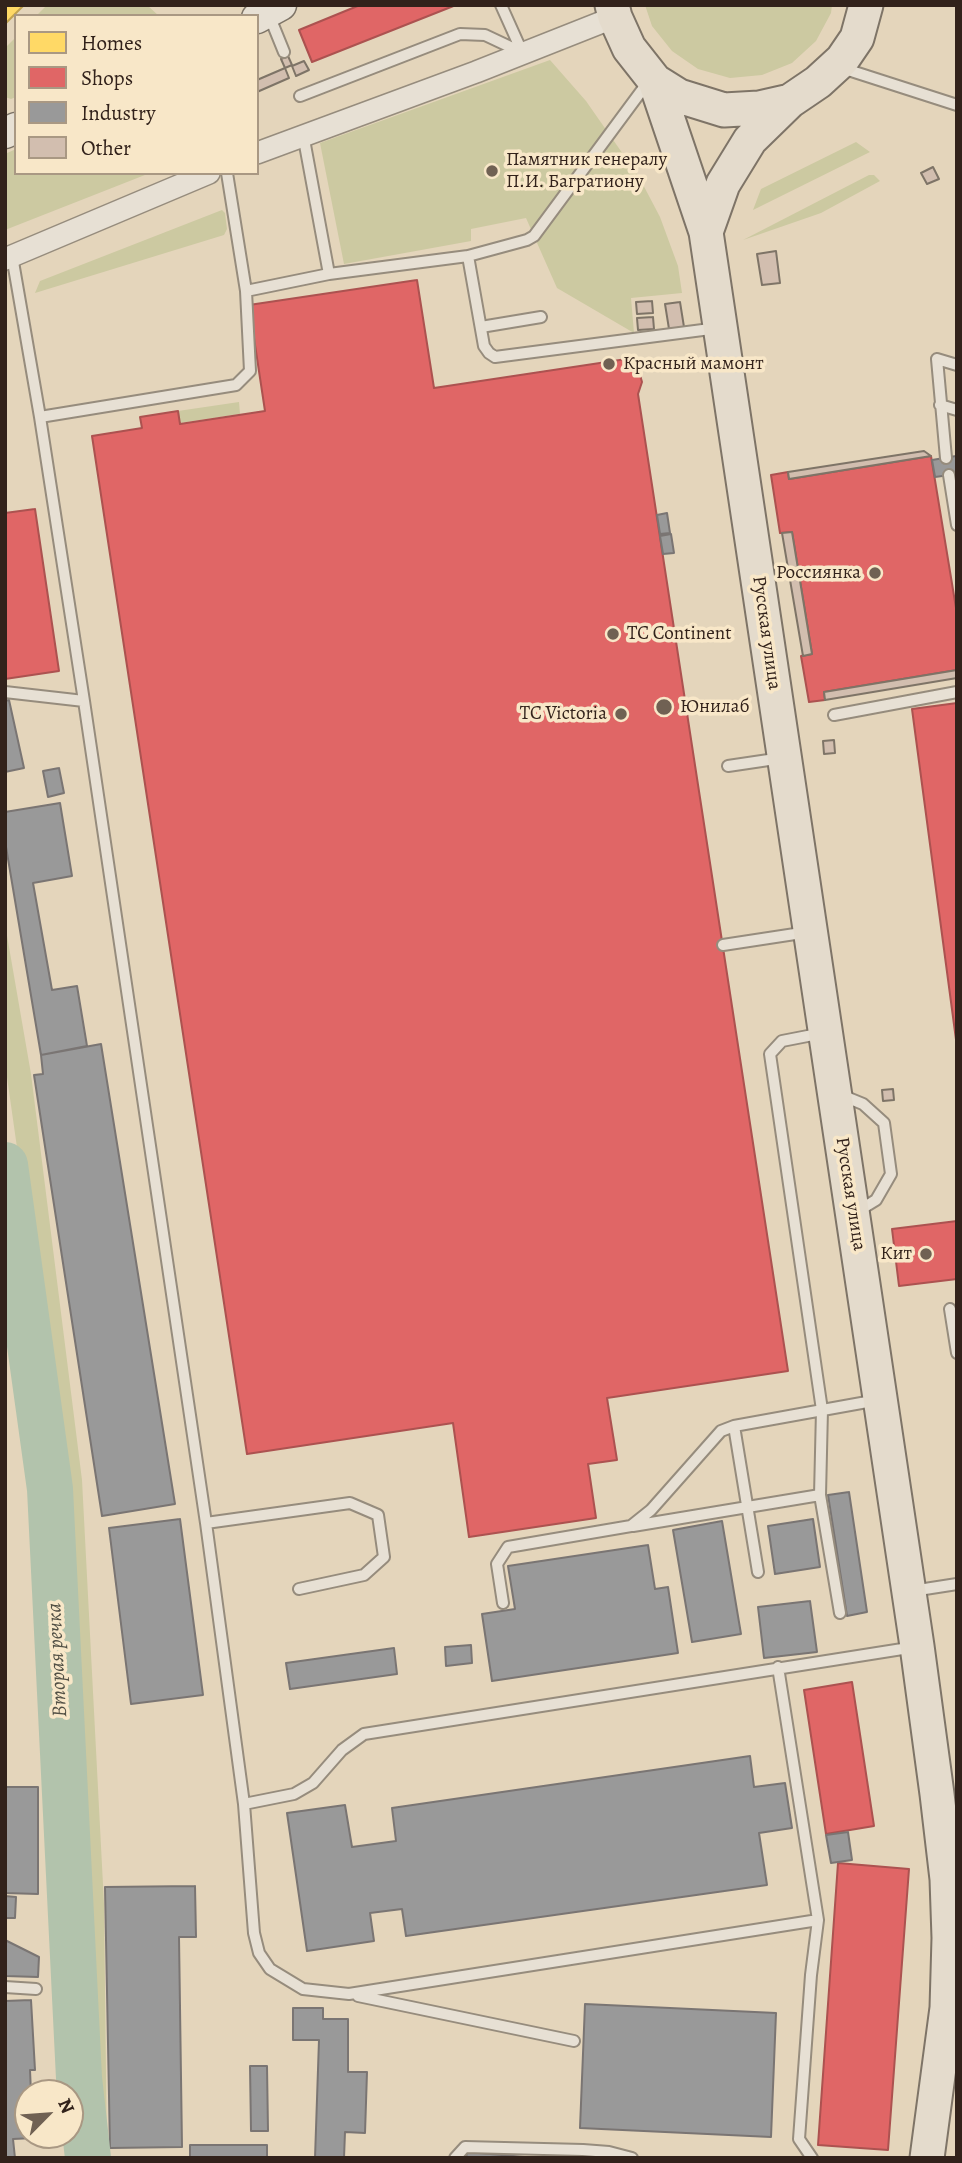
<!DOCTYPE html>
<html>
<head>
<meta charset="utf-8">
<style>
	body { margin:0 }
	#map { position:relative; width:962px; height:2163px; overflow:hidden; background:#e4d5bb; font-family:Alegreya,serif }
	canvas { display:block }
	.frame { position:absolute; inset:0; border:7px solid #32221b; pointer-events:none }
	.legend { position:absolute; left:14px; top:14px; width:245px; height:161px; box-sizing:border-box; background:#f8e7c8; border:2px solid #a99883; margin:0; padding:9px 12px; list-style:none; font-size:21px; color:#32221b }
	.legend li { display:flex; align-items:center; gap:14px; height:35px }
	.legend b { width:35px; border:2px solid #a99883 }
	.north { position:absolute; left:14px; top:2079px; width:70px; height:70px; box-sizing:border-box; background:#f8e7c8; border:2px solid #a99883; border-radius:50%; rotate:65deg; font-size:19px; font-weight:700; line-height:28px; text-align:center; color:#32221b }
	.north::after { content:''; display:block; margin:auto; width:24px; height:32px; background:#706153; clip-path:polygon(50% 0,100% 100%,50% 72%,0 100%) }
</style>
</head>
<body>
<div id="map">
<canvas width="962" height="2163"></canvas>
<div class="frame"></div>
<ul class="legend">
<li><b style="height:19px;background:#ffd966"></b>Homes</li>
<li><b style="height:19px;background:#e06666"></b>Shops</li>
<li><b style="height:19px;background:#999"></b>Industry</li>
<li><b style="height:19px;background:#d2beaf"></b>Other</li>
</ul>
<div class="north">N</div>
</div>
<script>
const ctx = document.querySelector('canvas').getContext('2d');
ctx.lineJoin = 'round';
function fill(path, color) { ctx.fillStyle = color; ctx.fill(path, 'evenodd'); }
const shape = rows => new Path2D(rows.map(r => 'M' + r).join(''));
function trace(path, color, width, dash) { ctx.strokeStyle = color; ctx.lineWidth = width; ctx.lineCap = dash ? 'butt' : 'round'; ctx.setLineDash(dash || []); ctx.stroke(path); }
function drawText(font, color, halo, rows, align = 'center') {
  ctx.font = font + ' Alegreya,serif'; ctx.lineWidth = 7; ctx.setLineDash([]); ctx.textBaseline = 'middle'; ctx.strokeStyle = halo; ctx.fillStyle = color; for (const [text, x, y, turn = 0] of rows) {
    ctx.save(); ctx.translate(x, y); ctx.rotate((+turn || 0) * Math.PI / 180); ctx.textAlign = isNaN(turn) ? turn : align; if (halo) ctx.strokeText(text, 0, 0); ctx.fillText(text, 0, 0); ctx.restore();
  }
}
fill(shape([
	[47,5,147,5,159,16,36,16],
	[645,5,832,5,831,13,816,41,792,63,762,75,730,78,698,69,672,51,652,26],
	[16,37,16,97,11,99,5,97,5,48],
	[550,60,586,101,639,177,660,217,678,266,682,293,631,298,634,333,557,288,526,218,471,229,471,241,344,264,320,143],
	[856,142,870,152,753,210,761,189],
	[16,149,16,173,150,173,5,230,5,154],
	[869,175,874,175,880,181,821,213,743,240],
	[222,210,225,213,227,229,224,235,35,293,40,281],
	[239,402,240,414,180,423,178,411],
	[5,924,31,1074,82,1480,104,1904,107,2158,96,2158,66,1493,5,1063]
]), '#ccc9a1');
const homes = shape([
	[5,5,24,5,5,24,5,5]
]);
fill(homes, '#ffd966');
trace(homes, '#c2a250', 2);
const shops = shape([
	[360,5,456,5,312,62,299,30,360,5],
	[417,280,434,388,633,358,635,371,640,375,642,382,638,394,644,433,788,1371,607,1398,617,1460,588,1464,596,1518,469,1537,453,1423,247,1454,92,436,142,428,140,417,178,411,180,424,265,411,249,305,417,280],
	[931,456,957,614,957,670,824,692,825,700,809,702,801,656,812,654,792,532,780,533,771,475,788,472,789,479,931,456],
	[35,509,59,671,5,679,5,513,35,509],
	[957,703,957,1047,912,709,957,703],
	[957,1221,957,1279,899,1286,892,1229,957,1221],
	[852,1682,874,1826,826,1834,804,1690,852,1682],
	[838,1863,909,1869,888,2150,818,2145,838,1863]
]);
fill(shops, '#e06666');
trace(shops, '#ac5250', 2);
const industry = shape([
	[957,452,957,474,935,477,932,460,956,456,957,452],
	[667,513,670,533,660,534,657,515,667,513],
	[671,534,674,553,663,554,660,536,671,534],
	[9,700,24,768,5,772,5,701,9,700],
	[59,768,64,793,48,797,43,771,59,768],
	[60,803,72,876,33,883,52,990,77,986,87,1046,41,1055,5,841,5,812,60,803],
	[101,1044,175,1504,102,1516,34,1075,43,1074,41,1055,101,1044],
	[849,1492,867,1612,847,1616,828,1495,849,1492],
	[180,1519,203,1695,131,1704,109,1528,180,1519],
	[813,1519,820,1567,775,1574,768,1526,813,1519],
	[722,1521,741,1634,692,1642,673,1530,722,1521],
	[648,1545,655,1589,668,1587,678,1653,492,1681,482,1614,515,1609,508,1566,648,1545],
	[810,1601,817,1652,764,1658,758,1607,810,1601],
	[471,1645,472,1663,446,1666,445,1647,471,1645],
	[394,1648,397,1674,290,1689,286,1663,394,1648],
	[750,1756,754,1787,785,1783,792,1828,759,1833,767,1885,406,1936,402,1909,370,1913,374,1941,307,1951,287,1813,345,1805,352,1847,396,1841,392,1808,750,1756],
	[5,1787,38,1787,38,1894,5,1893,5,1787],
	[848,1832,852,1860,831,1863,826,1835,848,1832],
	[195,1886,196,1937,179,1937,182,2147,110,2148,105,1887,195,1886],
	[5,1896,16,1897,15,1918,5,1918,5,1896],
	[5,1940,39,1957,38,1977,5,1976,5,1940],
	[31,2000,35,2070,30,2070,31,2093,28,2093,28,2135,34,2135,34,2138,13,2139,15,2158,5,2158,5,2001,31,2000],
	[585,2004,776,2013,771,2137,580,2128,585,2004],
	[293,2008,323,2008,323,2019,348,2019,348,2072,367,2072,365,2133,345,2132,344,2158,315,2158,319,2040,293,2040,293,2008],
	[250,2066,267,2066,268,2131,251,2131,250,2066],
	[190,2145,267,2145,267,2158,190,2158,190,2145],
	[467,2152,525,2157,525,2158,466,2158,467,2152]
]);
fill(industry, '#999');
trace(industry, '#7a7573', 2);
trace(shape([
	[5,1165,50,1489,79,2078,88,2158]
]), '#b2c3ac', 46);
const building = shape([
	[288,56,292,65,285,68,281,59,288,56],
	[304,61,309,70,296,76,292,66,304,61],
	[285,68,289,78,257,92,257,80,285,68],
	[933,167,939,179,927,184,921,173,933,167],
	[776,251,780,283,762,285,757,254,776,251],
	[652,301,653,313,637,314,636,302,652,301],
	[680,302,684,327,669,329,665,304,680,302],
	[653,317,654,329,638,330,637,318,653,317],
	[924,451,931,456,789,479,788,472,924,451],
	[792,532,812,654,803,656,782,533,792,532],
	[957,670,957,678,825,700,824,692,957,670],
	[834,740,835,753,824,754,823,741,834,740],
	[893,1089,894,1100,883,1101,882,1090,893,1089]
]);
fill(building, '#d2beaf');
trace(building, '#7e7467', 2);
const service = shape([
	[501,5,523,54],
	[269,15,284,52],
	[842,68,957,105],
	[300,96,460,34,485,35,521,52],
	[303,134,329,274],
	[12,256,40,417,84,701,206,1523,244,1804,254,1933,259,1953,270,1969,303,1989,349,1994,818,1920],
	[468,256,484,346,489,353,495,357,718,328],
	[246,291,329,274,468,256,527,240,534,236,648,82],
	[481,327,541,317],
	[940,405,957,410],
	[40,417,236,385,250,371,246,291,227,173],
	[946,458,937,359,957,365],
	[949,475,957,525],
	[5,692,84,701],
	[834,715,957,692],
	[728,766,782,758],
	[723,945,808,932],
	[823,1033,782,1041,770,1054,822,1410,820,1495,840,1613],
	[841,1095,863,1104,884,1123,891,1174,876,1200,858,1211],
	[950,1309,957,1353],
	[734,1426,758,1572],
	[206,1523,350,1503,378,1515,384,1557,364,1575,299,1589],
	[633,1526,820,1495],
	[912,1591,957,1584],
	[503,1603,497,1564,508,1547,631,1526,651,1510,721,1431,734,1426,878,1400],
	[778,1667,818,1920,811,1975,799,2139,812,2158],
	[244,1804,294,1794,313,1783,342,1750,364,1734,915,1647],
	[5,1987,36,1989],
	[358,1996,574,2041],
	[455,2158,465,2147,583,2150,609,2152,632,2158]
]);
const minor = shape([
	[257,153,476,72,615,17],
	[5,259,209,173]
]);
const secondary = shape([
	[257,18,281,5],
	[5,133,16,128]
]);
const primary = shape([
	[612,5,615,17,629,48,655,81,679,96,724,110,759,108,790,101,818,82,842,60,857,38,866,5],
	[655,81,706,232,917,1646,937,1794,947,1879,949,1938,947,2008,927,2158],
	[706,232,723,184,750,140,790,101]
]);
trace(service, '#968c7d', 14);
trace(minor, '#968c7d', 24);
trace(secondary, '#7e7467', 33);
trace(primary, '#7e7467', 37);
trace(service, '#e7e0d4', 10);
trace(minor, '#e7e0d4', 21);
trace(secondary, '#e7e0d4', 30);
trace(primary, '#e4dbcc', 33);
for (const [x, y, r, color] of [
	[492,171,7,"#706153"],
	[609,364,7,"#706153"],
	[875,573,7,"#706153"],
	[613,634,7,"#706153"],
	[664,707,9,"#706153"],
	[621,714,7,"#706153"],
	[926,1254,7,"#706153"]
]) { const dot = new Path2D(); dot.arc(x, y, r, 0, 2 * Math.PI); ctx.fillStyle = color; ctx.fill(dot); trace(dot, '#f8e7c8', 2.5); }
drawText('19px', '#32221b', '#f8e7c8', [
	["Памятник генералу",506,160],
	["П.И. Багратиону",506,182],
	["Красный мамонт",623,364],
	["Россиянка",861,573,"right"],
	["TC Continent",627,634],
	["Юнилаб",680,707],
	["TC Victoria",607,714,"right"],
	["Кит",912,1254,"right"]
], 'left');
drawText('19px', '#32221b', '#f8e7c8', [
	["Русская улица",766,633,82],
	["Русская улица",850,1194,81]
]);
drawText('italic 21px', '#525045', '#f8e7c8', [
	["Вторая речка",58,1660,-93]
]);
</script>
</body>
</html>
